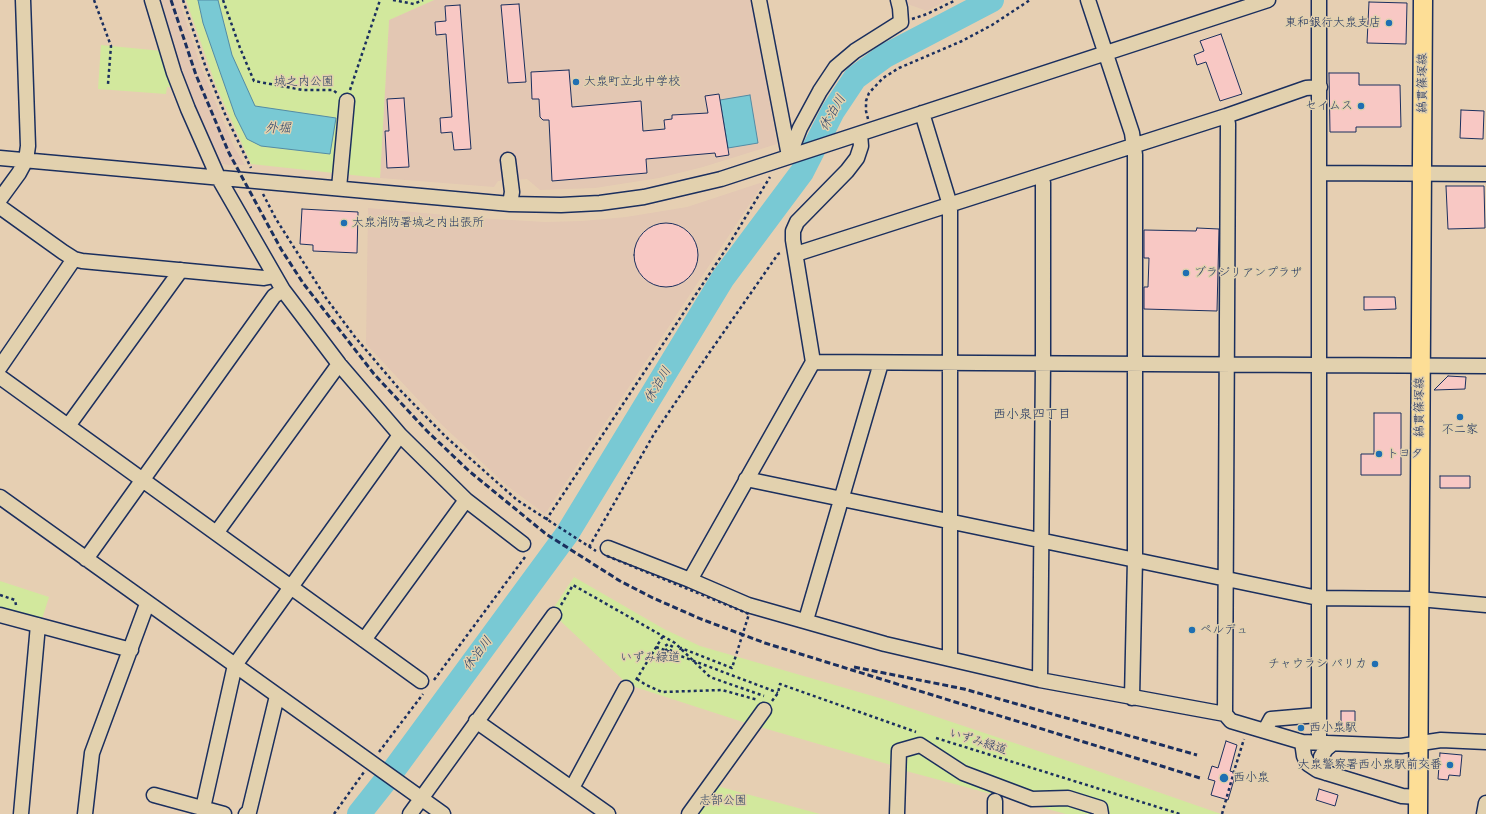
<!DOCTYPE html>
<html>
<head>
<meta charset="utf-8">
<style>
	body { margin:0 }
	canvas { display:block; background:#e6cfb2 }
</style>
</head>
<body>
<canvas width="1486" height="814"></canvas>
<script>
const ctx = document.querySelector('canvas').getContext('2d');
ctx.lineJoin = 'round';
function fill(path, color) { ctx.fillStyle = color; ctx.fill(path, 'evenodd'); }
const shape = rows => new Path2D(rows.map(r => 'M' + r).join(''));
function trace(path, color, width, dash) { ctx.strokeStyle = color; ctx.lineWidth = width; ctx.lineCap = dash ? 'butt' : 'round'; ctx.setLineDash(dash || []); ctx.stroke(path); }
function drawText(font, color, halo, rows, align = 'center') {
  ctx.font = font + ' "Balsamiq Sans","Klee One",sans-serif'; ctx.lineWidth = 3; ctx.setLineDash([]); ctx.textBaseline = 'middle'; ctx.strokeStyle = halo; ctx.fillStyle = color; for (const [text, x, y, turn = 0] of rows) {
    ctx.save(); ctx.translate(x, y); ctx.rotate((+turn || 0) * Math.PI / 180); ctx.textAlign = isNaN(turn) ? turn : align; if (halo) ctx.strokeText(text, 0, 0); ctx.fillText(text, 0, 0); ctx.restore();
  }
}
fill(shape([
	[156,0,179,0,200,64,234,147,245,165,229,165,217,163,194,113],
	[434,0,752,0,777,144,703,167,659,178,595,188,540,190,527,179,498,181,494,187,380,178,389,20],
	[901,0,947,0,927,11,902,2],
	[760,183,763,184,545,514,506,485,439,422,366,344,368,208,446,215,447,219,477,222,477,218,545,222,582,221,626,217,687,207]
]), '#e3c7b3');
fill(shape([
	[186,0,434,0,389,20,380,178,251,164,216,86],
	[101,45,162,51,176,88,167,87,166,94,98,89],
	[574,577,664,629,700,646,883,699,1092,769,1221,814,1066,814,906,771,908,755,894,750,891,765,760,727,773,708,759,704,746,723,635,687,622,679,551,612],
	[0,581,49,597,42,619,29,615,26,617,0,610],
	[717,786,820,814,697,814]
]), '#d2e89d');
const water = shape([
	[198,0,218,0,232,55,255,106,336,118,330,154,261,146,247,139,235,115,203,23,198,0],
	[750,95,758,143,728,148,720,100,750,95]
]);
fill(water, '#79c9d4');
trace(water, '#538ba5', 1);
trace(shape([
	[359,814,393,771,567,534,723,278,802,172,833,111,855,78,885,56,992,0]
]), '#79c9d4', 24);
const building = shape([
	[1369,2,1407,3,1406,44,1367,43,1369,2],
	[519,4,526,82,508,83,501,5,519,4],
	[460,5,471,149,454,150,452,132,441,133,440,118,452,117,446,34,436,35,435,22,446,21,445,6,460,5],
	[1221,34,1242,94,1220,101,1206,62,1197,65,1194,55,1204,51,1200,41,1221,34],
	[569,70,572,107,641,101,643,131,665,129,664,120,672,119,672,115,708,113,705,96,719,94,729,155,716,157,715,153,646,159,647,173,552,181,549,120,543,120,540,117,539,99,532,99,531,72,569,70],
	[1329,73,1359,73,1359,85,1400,85,1401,127,1356,127,1356,132,1330,132,1329,73],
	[404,98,409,167,387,168,385,131,389,131,387,99,404,98],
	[1461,110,1484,111,1483,139,1460,138,1461,110],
	[1446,186,1484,186,1485,228,1448,229,1446,186],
	[302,209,358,212,357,253,313,251,313,245,300,244,302,209],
	'634 255a32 32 0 1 1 64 0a32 32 0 1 1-64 0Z',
	[1197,228,1219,229,1217,311,1144,309,1144,287,1148,287,1149,258,1144,258,1144,230,1196,231,1197,228],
	[1364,297,1395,297,1396,309,1364,310,1364,297],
	[1448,376,1466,377,1465,389,1434,390,1448,376],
	[1374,413,1401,413,1401,475,1361,475,1361,454,1374,454,1374,413],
	[1440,476,1470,476,1470,488,1440,488,1440,476],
	[1341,711,1355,711,1355,730,1341,729,1341,711],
	[1226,741,1237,745,1230,771,1236,773,1228,800,1211,795,1215,781,1208,779,1212,766,1218,768,1226,741],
	[1440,753,1462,755,1460,776,1449,775,1448,780,1438,779,1440,753],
	[1319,789,1338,795,1335,806,1316,800,1319,789]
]);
fill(building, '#f8c8c4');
trace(building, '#1b2f5e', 1);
const minor = shape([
	[152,0,174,73,188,109,218,177,283,290,339,364,400,435,466,500,523,544],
	[759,0,789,156],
	[1088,0,1132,133,1135,155,1135,559,1132,698],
	[922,113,950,205,950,659],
	[1226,116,1228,124,1225,714,1231,721,1302,742,1401,746,1441,740,1486,742],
	[860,134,861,146,857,158,847,171,797,222,793,231,793,240,813,362,690,580,748,605,885,644,1040,680,1225,714],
	[789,156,800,128,820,91,836,67,855,51,901,22,900,8,898,0],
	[0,158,510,204,561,205,600,203,644,197,721,179,1268,0],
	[508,160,512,192,510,204],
	[1320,173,1486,174],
	[339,188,347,101],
	[0,199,19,173,26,160,28,146,23,0],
	[0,207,63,252,74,259,82,261,264,278,274,276],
	[796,254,1226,116,1306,88,1320,87],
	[813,362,1486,366],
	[0,367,74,259],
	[0,377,421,681],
	[68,426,181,270],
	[746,479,1318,598,1419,599,1486,605],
	[0,497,443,814],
	[217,532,339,364],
	[608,548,690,580],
	[86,559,274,296,283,290],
	[0,615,131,650],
	[806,620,881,363],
	[364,640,466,500],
	[1040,680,1043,363,1043,183,1041,176],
	[476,721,608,814],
	[1265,730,1271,719,1318,715],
	[1302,742,1304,756,1308,764,1317,770,1402,796,1418,797],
	[1319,743,1319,0],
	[1326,773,1321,766,1321,757,1326,749,1332,744],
	[572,788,626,688],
	[154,795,224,814],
	[203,808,235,665,400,435],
	[21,814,38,625],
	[85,814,92,753,147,604],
	[246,814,249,812,277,696],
	[410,814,554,615],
	[689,814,764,710],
	[897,814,899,751,920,745,963,773,1032,799,1068,798,1100,808,1101,814],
	[995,814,995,801],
	[1484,814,1486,803]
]);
const major = shape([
	[1418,814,1423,0]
]);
trace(minor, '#1b2f5e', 17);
trace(major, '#1b2f5e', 21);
trace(shape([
	[94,0,111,46,108,84],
	[183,0,206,68,225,114,251,168],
	[223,0,240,48,254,81,303,90,333,90,338,94],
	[393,0,414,4,423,0],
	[912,19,927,14,956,0],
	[350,90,380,0],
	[868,119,866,111,866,101,869,93,883,78,899,68,962,41,992,25,1030,0],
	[263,194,276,219,326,298,355,337,400,390,446,437,517,500,596,551],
	[546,520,728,246,770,177],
	[589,547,654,434,705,359,778,254,782,252],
	[0,595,15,600,16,605],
	[561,605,573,585,675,643,710,677,764,696],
	[656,647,670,652],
	[637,679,646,685,662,692,722,690,758,700],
	[434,680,525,557],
	[636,680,663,636],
	[771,690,778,693],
	[772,701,778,693,780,684,916,732],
	[936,738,1180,814],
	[379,752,423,694],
	[1235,768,1244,739],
	[334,814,364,772],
	[1222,814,1235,768]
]), '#1b2f5e', 2.5, [3, 3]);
trace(minor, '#e2d1ae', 14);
trace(major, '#fdde96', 18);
trace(shape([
	[171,0,196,75,229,153,281,249,303,283,374,374,427,431,469,471,546,534,620,581,653,598,701,619,765,643,1200,778],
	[854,667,964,689,1197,755]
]), '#1b2f5e', 3, [6, 3]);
trace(shape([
	[607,556,749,614,732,668,681,648,678,655,771,690],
	[670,652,673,647,668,644,665,646,666,650,678,655]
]), '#1b2f5e', 2.5, [3, 3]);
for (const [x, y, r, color] of [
	[1389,23,4,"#1f6fb2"],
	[576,82,4,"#1f6fb2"],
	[1361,106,4,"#1f6fb2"],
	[344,223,4,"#1f6fb2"],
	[1186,273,4,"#1f6fb2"],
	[1460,417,4,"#1f6fb2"],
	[1379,454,4,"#1f6fb2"],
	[1192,630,4,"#1f6fb2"],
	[1375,664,4,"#1f6fb2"],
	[1301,728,4,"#1f6fb2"],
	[1450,765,4,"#1f6fb2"],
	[1224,778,5,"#1f6fb2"]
]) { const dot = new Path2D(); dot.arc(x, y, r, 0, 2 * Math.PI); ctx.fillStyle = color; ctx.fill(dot); trace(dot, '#e2d1ae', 1.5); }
drawText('12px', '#1b2f5e', '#e2d1ae', [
	["東和銀行大泉支店",1381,23,"right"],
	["大泉町立北中学校",584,82],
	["セイムス",1353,106,"right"],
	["大泉消防署城之内出張所",352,223],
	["ブラジリアンプラザ",1194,273],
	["不二家",1460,430,"center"],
	["トヨタ",1387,454],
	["ペルデュ",1200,630],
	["チャウラシ パリカ",1367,664,"right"],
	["西小泉駅",1309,728],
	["大泉警察署西小泉駅前交番",1442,765,"right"],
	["西小泉",1233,778]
], 'left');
drawText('12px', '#2d4264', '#e2d1ae', [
	["城之内公園",304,82],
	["いずみ緑道",650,658],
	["志部公園",723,801]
]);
drawText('12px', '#1b2f5e', '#e2d1ae', [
	["綿貫篠塚線",1423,83,-90],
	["綿貫篠塚線",1420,407,-90],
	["いずみ緑道",978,742,17]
]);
drawText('italic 13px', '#243e6a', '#e2d1ae', [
	["休泊川",833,113,-60],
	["外堀",278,129],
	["休泊川",658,385,-59],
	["休泊川",478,654,-53]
]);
drawText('13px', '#1b2f5e', '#e2d1ae', [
	["西小泉四丁目",1032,415]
]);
</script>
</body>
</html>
